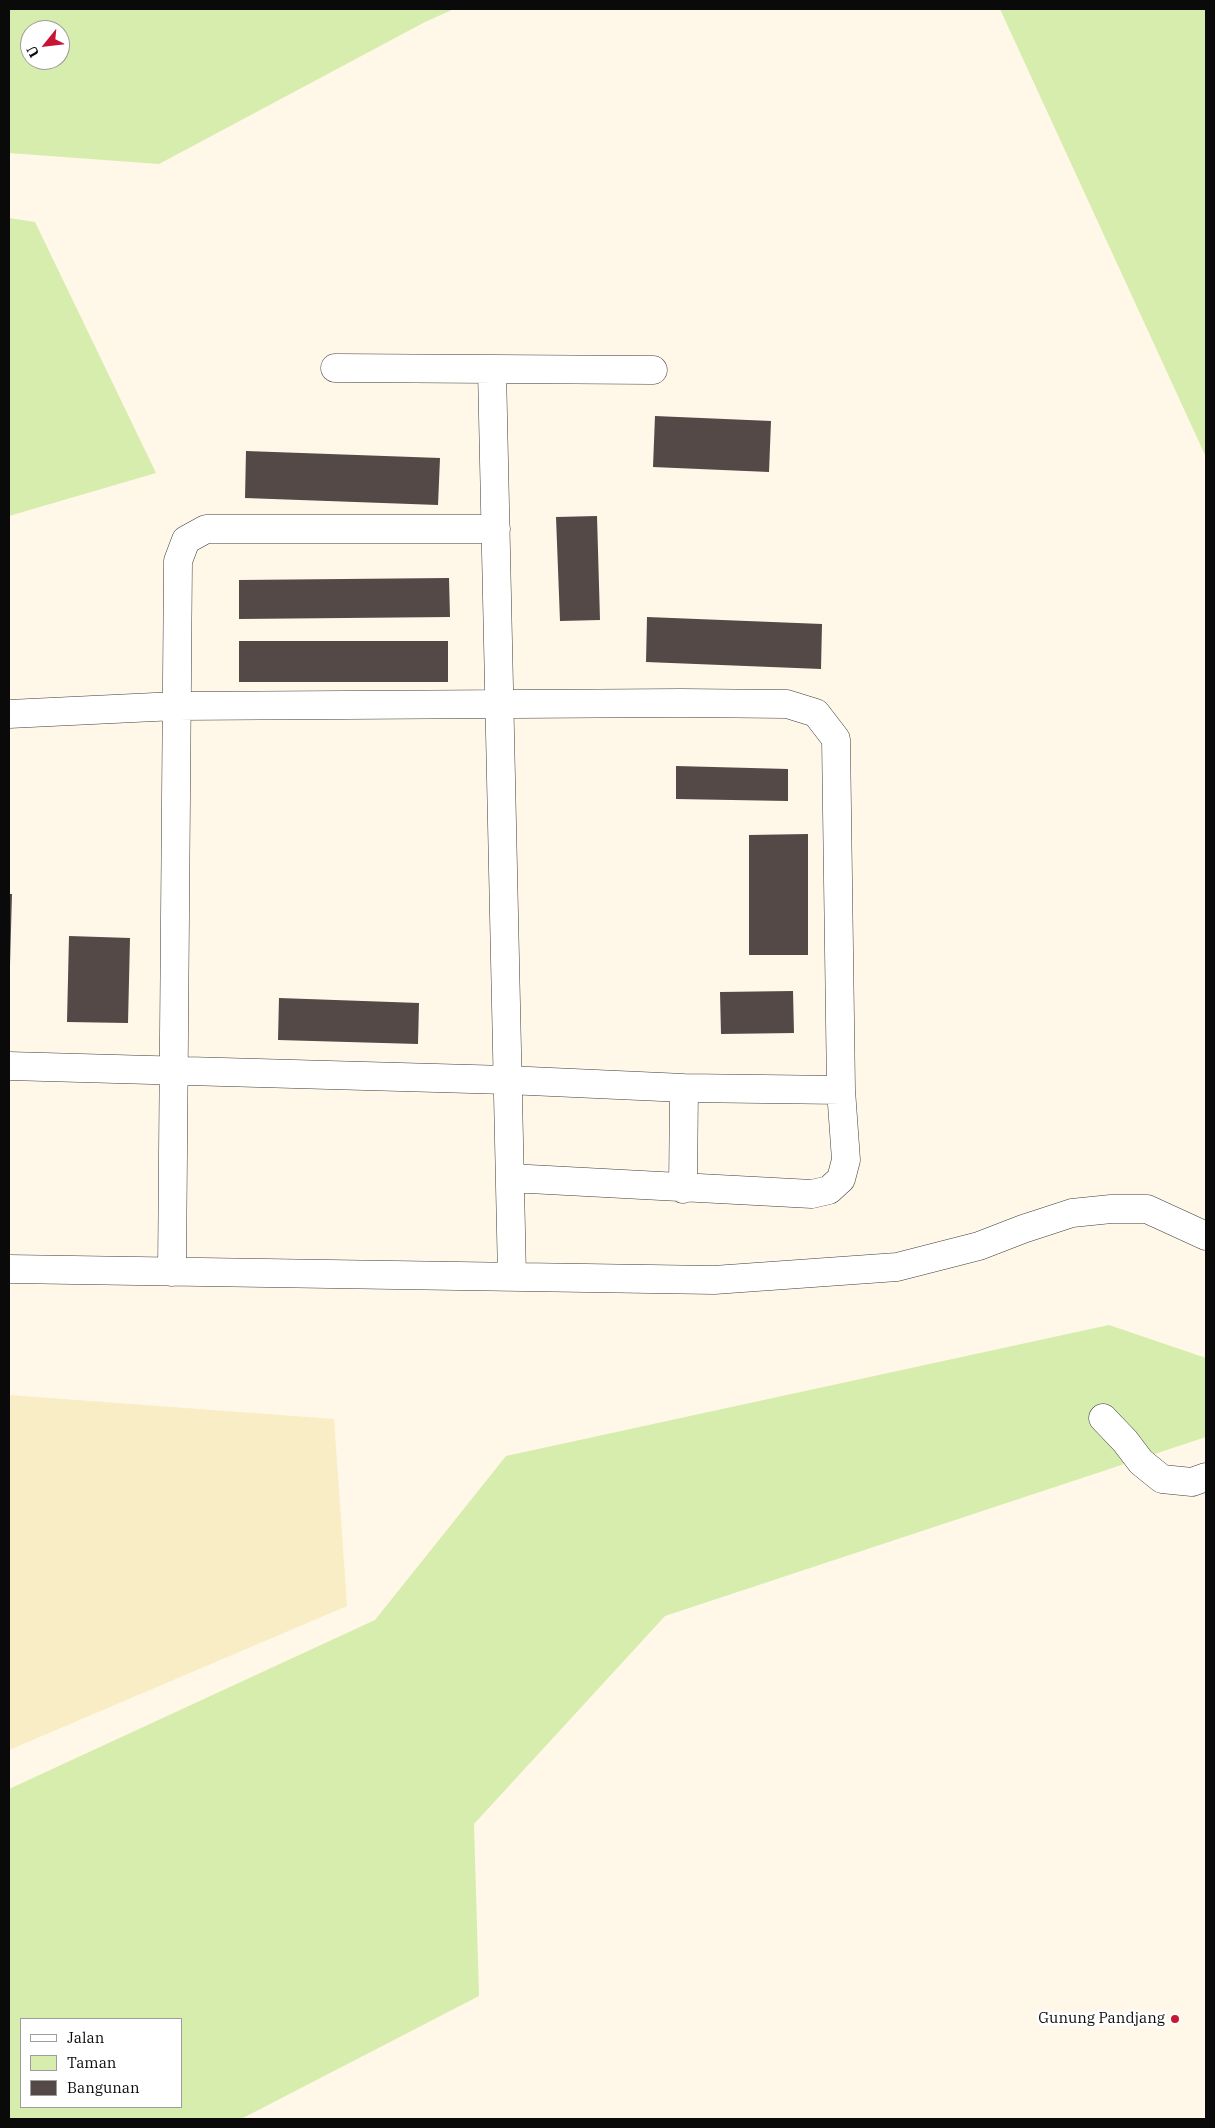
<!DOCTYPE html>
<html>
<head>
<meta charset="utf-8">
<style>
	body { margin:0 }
	#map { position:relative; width:1215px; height:2128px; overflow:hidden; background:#fff7e7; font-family:"IBM Plex Serif",serif }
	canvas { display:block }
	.frame { position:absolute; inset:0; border:10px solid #0a0a0a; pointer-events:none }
	.legend { position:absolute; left:20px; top:2018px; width:162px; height:90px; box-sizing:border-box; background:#fff; border:1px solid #9d9d9d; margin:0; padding:6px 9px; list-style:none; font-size:15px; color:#0a0a0a }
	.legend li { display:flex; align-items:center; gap:10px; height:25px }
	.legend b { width:25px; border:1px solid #9d9d9d }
	.north { position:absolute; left:20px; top:20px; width:50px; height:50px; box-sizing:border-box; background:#fff; border:1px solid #9d9d9d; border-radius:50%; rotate:241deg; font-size:14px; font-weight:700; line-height:20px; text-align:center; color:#0a0a0a }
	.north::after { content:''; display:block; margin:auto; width:18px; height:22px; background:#c71535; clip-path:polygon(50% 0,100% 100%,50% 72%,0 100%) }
</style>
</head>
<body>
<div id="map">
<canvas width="1215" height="2128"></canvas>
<div class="frame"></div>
<ul class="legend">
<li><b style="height:6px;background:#fff"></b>Jalan</li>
<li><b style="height:14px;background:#d6edad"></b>Taman</li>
<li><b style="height:14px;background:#544946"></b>Bangunan</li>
</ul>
<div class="north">U</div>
</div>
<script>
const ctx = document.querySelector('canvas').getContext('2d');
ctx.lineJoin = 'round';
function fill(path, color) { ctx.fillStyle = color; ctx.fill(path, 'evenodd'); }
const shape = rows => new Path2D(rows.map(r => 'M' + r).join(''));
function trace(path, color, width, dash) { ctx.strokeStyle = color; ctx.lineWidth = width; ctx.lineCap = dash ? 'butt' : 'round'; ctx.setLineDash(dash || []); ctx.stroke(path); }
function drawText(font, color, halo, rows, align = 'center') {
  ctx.font = font + ' "IBM Plex Serif",serif'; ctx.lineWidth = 5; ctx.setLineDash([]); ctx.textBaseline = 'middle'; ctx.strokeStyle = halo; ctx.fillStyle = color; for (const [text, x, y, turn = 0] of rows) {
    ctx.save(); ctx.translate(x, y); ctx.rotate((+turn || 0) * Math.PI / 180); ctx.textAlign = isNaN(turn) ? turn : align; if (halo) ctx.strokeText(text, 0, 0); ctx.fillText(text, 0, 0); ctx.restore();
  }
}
fill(shape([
	[9,1395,334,1419,347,1606,9,1750]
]), '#f8edc5');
fill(shape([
	[9,9,454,9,425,22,159,164,9,153],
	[30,30,60,30,60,60,30,60],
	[1000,9,1206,9,1206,457],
	[9,218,35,222,156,473,9,516],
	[1109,1325,1206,1358,1206,1437,665,1616,474,1824,479,1996,241,2119,9,2119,9,1789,375,1620,506,1456],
	[21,2019,181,2019,181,2107,21,2107]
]), '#d6edad');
fill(shape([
	[655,416,771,421,769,472,653,467],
	[246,451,440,458,438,505,245,498],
	[597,516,600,620,560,621,556,517],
	[449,578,450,617,239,619,239,580],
	[647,617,822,624,821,669,646,662],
	[239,641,448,641,448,682,239,682],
	[676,766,788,769,788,801,676,799],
	[808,834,808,955,749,955,749,835],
	[9,894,12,894,10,965,9,965],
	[69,936,130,938,128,1023,67,1022],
	[793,991,794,1033,721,1034,720,992],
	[279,998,419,1003,418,1044,278,1040]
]), '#544946');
const minor = shape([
	[335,368,653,370],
	[492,370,512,1276],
	[9,714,176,706,682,703,787,704,816,713,836,739,841,1090,846,1160,841,1179,829,1190,812,1194,510,1178],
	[9,1066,507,1080,684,1088,841,1090],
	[683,1189,684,1088],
	[9,1269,714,1280,897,1267,979,1246,1023,1229,1072,1213,1111,1209,1147,1209,1206,1236],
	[172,1272,178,561,186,540,206,529,496,529],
	[1103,1418,1125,1441,1141,1462,1162,1479,1192,1482,1206,1477]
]);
trace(minor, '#3d3d3d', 29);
trace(minor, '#fff', 28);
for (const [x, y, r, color] of [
	[1175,2019,5,"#c71535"]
]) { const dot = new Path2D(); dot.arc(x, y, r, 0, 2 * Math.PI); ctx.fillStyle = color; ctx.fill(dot); trace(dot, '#fff', 2); }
drawText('15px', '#0a0a0a', '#fff', [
	["Gunung Pandjang",1165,2019]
], 'right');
</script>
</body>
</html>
